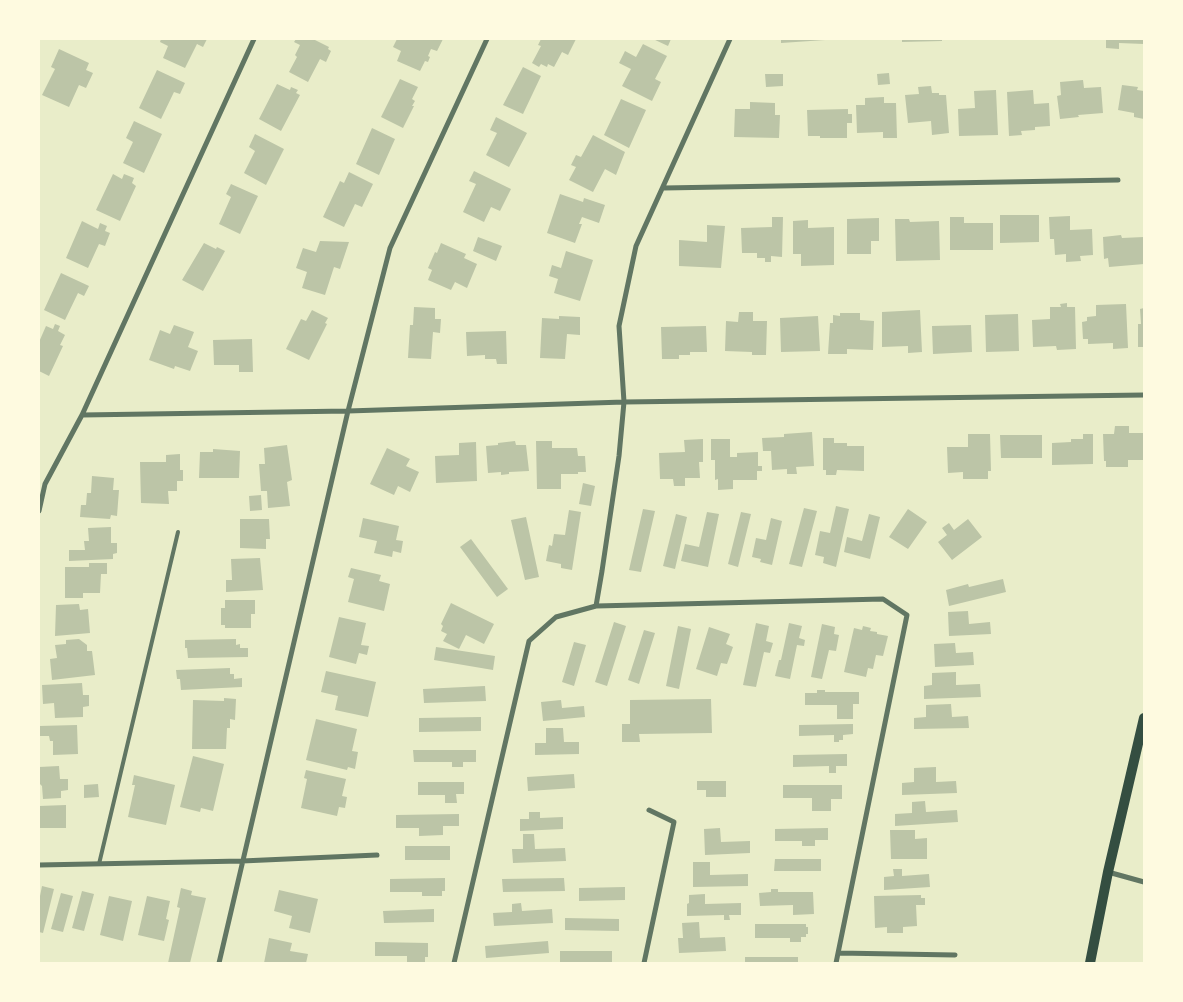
<!DOCTYPE html>
<html>
<head>
<meta charset="utf-8">
<style>
	body { margin:0 }
	#map { position:relative; width:1183px; height:1002px; overflow:hidden; background:#e9edc9; font-family:"Fira Sans Condensed",sans-serif }
	canvas { display:block }
	.frame { position:absolute; inset:0; border:40px solid #fefae0; pointer-events:none }
</style>
</head>
<body>
<div id="map">
<canvas width="1183" height="1002"></canvas>
<div class="frame"></div>
</div>
<script>
const ctx = document.querySelector('canvas').getContext('2d');
ctx.lineJoin = 'round';
function fill(path, color) { ctx.fillStyle = color; ctx.fill(path, 'evenodd'); }
const shape = rows => new Path2D(rows.map(r => 'M' + r).join(''));
function trace(path, color, width, dash) { ctx.strokeStyle = color; ctx.lineWidth = width; ctx.lineCap = dash ? 'butt' : 'round'; ctx.setLineDash(dash || []); ctx.stroke(path); }
fill(shape([
	[161,39,207,39,203,47,197,44,185,68,163,58,168,46,160,42],
	[296,39,313,39,329,47,328,49,331,51,326,62,320,59,308,82,289,72,297,57,295,55,300,45,294,42],
	[397,39,443,39,437,51,431,49,428,56,430,57,428,62,425,61,420,71,397,61,401,51,393,47],
	[541,39,576,39,568,55,562,52,554,67,548,64,547,67,541,64,539,67,532,63,541,46,538,45],
	[653,39,671,39,668,46],
	[781,39,825,39,825,40,781,43],
	[902,39,942,39,942,41,902,42],
	[1106,39,1144,39,1144,44,1119,43,1119,49,1106,48],
	[643,44,667,56,655,79,661,82,652,101,622,86,631,69,619,63,625,51,636,57],
	[59,49,89,63,86,70,93,73,86,88,79,85,69,107,42,95,55,69,51,67],
	[523,67,541,76,523,114,503,105],
	[157,70,185,83,180,94,174,92,161,119,139,108],
	[889,73,890,84,878,85,877,74],
	[765,74,783,74,783,86,766,87],
	[400,79,418,87,412,99,415,101,412,106,414,106,403,128,381,117],
	[1083,80,1084,88,1101,87,1103,113,1078,115,1079,117,1060,119,1057,96,1061,95,1060,82],
	[277,84,290,90,291,87,298,90,296,93,300,95,281,131,259,119],
	[1122,85,1138,87,1137,90,1144,91,1144,119,1134,117,1134,113,1118,110],
	[931,86,932,93,939,93,939,95,946,95,949,133,932,135,931,121,908,123,905,95,919,94,918,87],
	[996,90,998,135,959,136,958,109,975,108,974,91],
	[1033,90,1034,104,1049,103,1050,126,1035,127,1035,130,1021,131,1022,135,1009,136,1007,92],
	[884,97,884,103,896,103,897,138,883,138,883,132,857,133,856,105,865,105,865,98],
	[621,99,646,110,629,148,604,135],
	[750,102,775,103,775,115,780,115,779,138,734,137,735,109,750,109],
	[848,109,848,114,852,114,852,123,847,123,847,138,820,138,820,136,808,136,807,110],
	[496,117,527,133,509,167,486,155,497,133,490,130],
	[134,121,162,134,144,173,123,163,133,142,126,138],
	[372,128,395,139,379,175,356,164],
	[255,134,284,149,266,185,244,173,255,151,249,147],
	[593,135,625,152,616,175,605,169,593,192,569,180,576,167,571,165,576,155,581,157],
	[474,171,511,189,500,211,491,207,484,222,463,212,476,184,469,181],
	[349,172,373,184,362,207,355,204,344,227,323,217,340,181,344,183],
	[113,174,122,179,124,174,134,178,132,183,136,186,120,221,96,210],
	[231,184,258,196,240,234,219,224,231,197,226,194],
	[560,194,583,202,584,198,605,205,599,223,582,217,579,224,582,224,575,243,547,233],
	[1000,215,1039,215,1039,242,1000,243],
	[1070,216,1070,230,1092,229,1093,255,1080,256,1081,261,1066,262,1066,254,1055,255,1054,239,1050,239,1049,217],
	[772,217,783,217,782,257,771,256,771,262,765,262,765,258,757,258,757,253,742,253,741,228,772,227],
	[950,217,964,217,964,223,993,223,993,250,950,250],
	[879,218,879,241,871,241,871,254,847,254,847,219],
	[895,219,909,219,910,222,939,221,940,260,896,261],
	[808,220,808,228,834,227,834,265,801,266,801,254,793,254,793,221],
	[82,221,98,229,100,223,107,226,105,231,110,233,105,246,99,244,88,268,66,258],
	[707,225,725,226,721,268,679,266,679,240,707,242],
	[1121,235,1122,238,1144,237,1144,264,1109,267,1108,258,1104,259,1103,237],
	[478,237,502,246,496,261,473,251],
	[320,241,349,242,340,269,334,267,325,295,302,288,307,272,296,268,303,248,316,252],
	[204,243,216,249,217,247,225,251,203,291,182,280],
	[441,243,466,254,464,258,477,264,467,288,455,282,451,290,428,280,432,270,428,268,435,252,437,253],
	[566,251,593,260,580,301,554,293,558,279,549,276,552,265,561,268],
	[61,273,89,286,84,296,78,293,65,320,44,310],
	[1067,303,1067,307,1075,307,1076,349,1057,350,1056,346,1033,347,1032,320,1050,319,1050,307,1061,307,1060,304],
	[1126,304,1128,348,1113,349,1113,343,1088,344,1088,339,1083,339,1082,322,1087,321,1087,317,1096,316,1096,305],
	[414,307,435,308,435,319,441,319,440,333,433,332,431,359,408,358,410,325,413,325],
	[1144,308,1144,347,1138,347,1138,324,1141,324,1140,309],
	[312,310,328,318,325,323,327,324,309,360,286,349,301,319,306,321],
	[920,310,922,352,908,353,908,346,882,347,882,312],
	[739,312,753,312,753,321,767,321,766,355,752,355,752,352,725,351,726,321,738,322],
	[840,313,860,313,860,320,874,321,873,350,847,349,847,354,828,354,830,323,833,323,833,315,840,316],
	[1018,314,1019,351,986,352,985,315],
	[559,316,580,317,580,335,567,334,565,359,540,358,542,318,559,319],
	[818,316,820,351,781,352,780,318],
	[55,324,60,326,58,331,65,335,60,345,63,346,49,376,39,371,39,342,46,326,53,329],
	[174,325,194,332,188,347,198,351,190,371,175,366,174,369,149,360,160,330,170,334],
	[971,325,972,352,933,354,932,326],
	[706,326,707,352,690,352,690,355,679,355,679,359,662,359,661,327],
	[506,331,507,364,497,364,496,359,485,359,485,355,467,356,466,332],
	[252,339,253,372,239,372,239,365,214,365,213,340],
	[1115,426,1129,426,1129,433,1143,433,1143,460,1128,460,1128,467,1106,467,1106,461,1104,461,1103,434,1114,434],
	[812,432,814,466,796,467,797,474,787,474,787,469,772,470,771,451,763,451,762,438,784,437,784,434],
	[968,434,990,434,991,471,988,471,988,479,963,479,963,472,948,473,947,447,968,447],
	[1083,434,1093,434,1093,464,1052,465,1052,443,1071,442,1071,439,1083,439],
	[1000,435,1042,435,1042,458,1001,458],
	[823,438,834,438,834,443,847,443,847,446,864,446,864,471,837,470,836,475,826,475,826,470,823,470],
	[703,439,703,462,699,462,700,478,685,478,685,486,674,486,673,479,660,479,659,453,685,452,684,440],
	[711,439,730,439,730,457,737,457,737,453,758,452,758,466,762,466,762,471,757,471,757,480,733,480,733,489,718,490,718,479,715,480,715,460,711,460],
	[515,441,516,445,526,445,529,471,509,472,509,474,501,475,501,472,488,473,486,446,498,445,498,443],
	[536,441,552,441,552,448,577,448,578,456,585,456,586,472,578,472,578,474,561,474,561,489,537,489],
	[476,442,477,481,436,483,435,456,459,455,459,443],
	[287,445,292,480,287,482,290,506,268,508,267,491,261,491,259,464,265,464,264,448],
	[387,448,410,459,406,466,419,472,410,492,398,486,394,495,370,484],
	[213,449,240,451,239,478,199,478,200,452,213,452],
	[180,454,180,470,183,470,183,481,177,481,177,491,168,491,169,504,141,503,140,462,166,462,166,455],
	[92,476,114,478,113,490,119,490,117,516,111,515,110,519,80,517,81,505,86,505,87,493,91,493],
	[583,483,595,486,591,506,579,504],
	[261,495,262,510,250,511,249,496],
	[836,506,849,509,836,567,823,563,824,557,815,555,820,531,830,533],
	[804,508,817,511,802,567,789,564],
	[643,509,655,511,641,572,629,570],
	[908,509,927,522,908,549,889,537],
	[569,510,581,512,572,570,561,568,561,564,546,561,549,545,552,546,554,534,565,535],
	[707,512,719,514,708,567,681,561,685,544,699,547],
	[741,512,751,514,738,567,728,564],
	[676,514,687,517,675,569,663,566],
	[869,514,880,517,870,559,844,552,847,537,862,541],
	[526,517,539,577,525,580,511,520],
	[363,518,399,526,396,540,403,541,401,553,393,551,392,557,374,553,377,541,359,537],
	[771,518,782,521,772,565,760,562,761,559,752,557,756,538,766,540],
	[240,519,269,519,270,539,266,539,266,549,240,548],
	[968,519,982,537,952,560,938,542,947,535,942,528,949,523,954,530],
	[111,527,111,543,117,543,117,553,113,554,113,559,69,561,69,550,85,550,84,541,89,541,88,528],
	[471,539,508,589,497,597,460,547],
	[260,558,263,590,226,592,226,580,232,580,231,559],
	[89,563,107,563,107,574,101,574,100,593,83,593,83,598,65,598,65,567,89,567],
	[351,568,381,575,379,581,390,584,384,611,348,602,354,579,348,577],
	[1003,579,1006,592,949,606,946,590,968,584,969,587],
	[225,600,255,600,255,614,251,614,251,628,225,628,225,625,221,625,221,608,225,608],
	[451,603,494,624,484,644,466,635,459,649,443,641,447,634,441,631,443,626,441,624],
	[79,604,80,610,88,609,90,633,55,636,56,605],
	[968,611,969,624,990,622,991,634,949,636,948,612],
	[339,617,366,623,361,645,369,646,367,655,359,653,356,664,329,657],
	[614,622,626,626,607,686,595,682],
	[756,623,769,626,766,641,773,643,770,653,764,652,756,687,743,685],
	[789,623,802,626,799,638,805,640,804,646,797,645,790,679,775,676,779,660,781,660],
	[822,624,835,627,834,634,839,635,836,651,829,650,822,679,811,677],
	[678,626,691,629,679,689,666,686],
	[863,626,871,628,870,631,877,632,877,634,888,636,883,656,876,655,873,669,868,668,866,677,844,672,854,628,862,630],
	[709,627,730,634,726,644,733,647,727,664,721,663,717,676,696,669],
	[644,630,655,633,639,684,628,680],
	[79,639,87,645,87,651,92,651,95,675,52,680,50,659,57,658,55,645,66,644,66,640],
	[236,639,236,645,240,644,240,648,248,648,248,657,188,658,187,648,185,648,185,640],
	[574,642,586,645,574,686,562,682],
	[955,643,956,653,973,652,974,665,935,667,934,644],
	[436,647,495,656,493,670,434,660],
	[230,668,230,674,234,674,234,679,242,678,242,687,181,690,180,679,177,679,176,670],
	[326,671,376,682,368,717,335,710,338,696,321,692],
	[956,672,956,685,980,684,981,697,924,699,924,686,932,685,932,673],
	[82,683,83,695,89,695,89,706,83,707,83,717,55,718,54,703,43,704,42,685],
	[485,686,486,701,424,703,423,689],
	[817,690,825,690,825,692,859,692,859,704,853,704,853,719,837,719,837,705,805,705,805,693,817,693],
	[224,698,236,699,235,720,230,719,230,728,227,728,226,749,192,749,193,700,224,701],
	[711,699,712,733,639,734,640,742,622,742,622,724,630,724,630,700],
	[561,700,562,708,584,706,585,717,543,721,541,702],
	[951,704,952,717,968,716,969,728,914,729,914,718,926,717,926,705],
	[481,717,481,731,419,732,419,718],
	[316,719,357,729,352,751,358,752,355,769,348,767,347,770,306,760],
	[853,724,853,734,843,735,843,740,839,740,839,742,834,742,834,735,799,736,799,725],
	[77,725,78,754,53,755,53,741,50,741,49,736,39,736,39,726],
	[546,728,563,728,564,742,579,742,579,754,535,755,535,743,546,743],
	[413,750,476,750,476,762,463,762,463,767,452,767,452,762,414,762],
	[847,754,847,766,836,766,836,773,829,773,829,766,793,767,793,755],
	[193,756,224,764,213,811,201,808,200,812,180,807],
	[59,766,60,779,68,779,68,790,61,791,61,798,43,799,42,786,39,783,39,767],
	[936,767,936,782,956,781,957,793,902,795,902,783,914,782,914,768],
	[306,770,346,779,342,796,347,797,345,808,339,807,337,816,301,808,307,779,304,778],
	[574,774,575,788,528,791,527,777],
	[134,775,175,785,166,825,128,817,135,785,132,785],
	[697,781,726,781,726,797,706,797,706,790,697,790],
	[418,782,464,782,464,794,456,794,457,803,445,803,445,795,418,795],
	[98,784,99,797,84,798,84,785],
	[783,785,842,785,842,799,831,799,831,811,812,811,812,798,783,798],
	[925,801,926,812,957,810,958,822,895,826,895,814,912,813,912,802],
	[66,805,66,828,39,828,39,806],
	[529,812,540,812,540,818,563,817,563,829,520,831,520,819,529,819],
	[459,814,459,826,443,826,443,835,419,836,419,828,396,828,396,815],
	[720,828,721,842,750,841,750,853,705,855,704,829],
	[828,828,828,840,815,840,815,846,802,846,802,841,775,841,775,829],
	[890,830,915,830,915,839,927,838,927,859,891,859],
	[523,834,534,834,535,849,565,848,566,861,513,863,512,849,523,849],
	[405,846,450,846,450,860,405,860],
	[775,859,821,859,821,871,774,871],
	[693,862,710,862,710,875,748,874,748,886,693,887],
	[893,869,902,869,902,876,929,874,930,887,884,890,884,877,894,876],
	[445,878,445,891,442,891,442,896,422,896,422,892,390,892,390,879],
	[564,878,565,891,503,892,502,879],
	[42,886,54,889,43,933,39,932,39,901],
	[625,887,625,900,579,901,579,888],
	[181,888,192,891,191,895,206,898,190,963,168,963,180,908,177,907],
	[771,889,778,889,778,892,813,892,814,914,793,915,793,905,760,906,759,893,771,892],
	[279,890,318,899,310,933,289,928,292,916,274,911],
	[82,891,94,894,84,931,72,928],
	[61,893,73,896,63,932,51,929],
	[705,894,705,904,741,903,741,915,729,915,730,920,724,920,724,915,687,916,687,904,689,903,689,895],
	[921,895,921,898,925,898,925,905,916,905,917,926,903,927,903,933,887,933,887,927,875,928,874,896],
	[109,896,132,901,123,941,100,935],
	[147,896,170,901,166,919,169,920,164,941,138,935],
	[521,903,522,911,552,909,553,923,494,926,493,913,512,912,512,904],
	[434,909,434,922,384,923,383,911],
	[565,918,619,919,619,931,565,930],
	[699,922,700,938,725,937,726,951,679,953,678,938,683,938,682,923],
	[755,924,806,924,806,927,808,927,808,934,806,934,806,937,801,937,801,942,790,942,790,938,755,938],
	[269,938,292,943,290,951,308,954,306,963,264,963],
	[548,941,549,953,486,958,485,946],
	[375,942,428,943,428,957,425,957,425,963,407,963,407,956,375,956],
	[560,951,612,951,612,963,560,963],
	[745,957,798,957,798,963,745,963]
]), '#bcc5a7');
trace(shape([
	[99,864,178,532]
]), '#617663', 4);
trace(shape([
	[664,188,1118,180],
	[82,415,348,411,624,402,1144,395],
	[39,511,45,484,82,415,254,39],
	[596,606,883,599,907,615,836,963],
	[39,865,242,861,377,855],
	[1108,872,1144,882],
	[838,953,955,955],
	[219,963,348,411,390,248,487,39],
	[454,963,529,641,556,617,596,606,602,571,619,456,624,402,619,326,636,246,730,39],
	[644,963,674,822,649,810]
]), '#617663', 5);
trace(shape([
	[1090,963,1108,872,1144,718]
]), '#344e41', 10);
</script>
</body>
</html>
